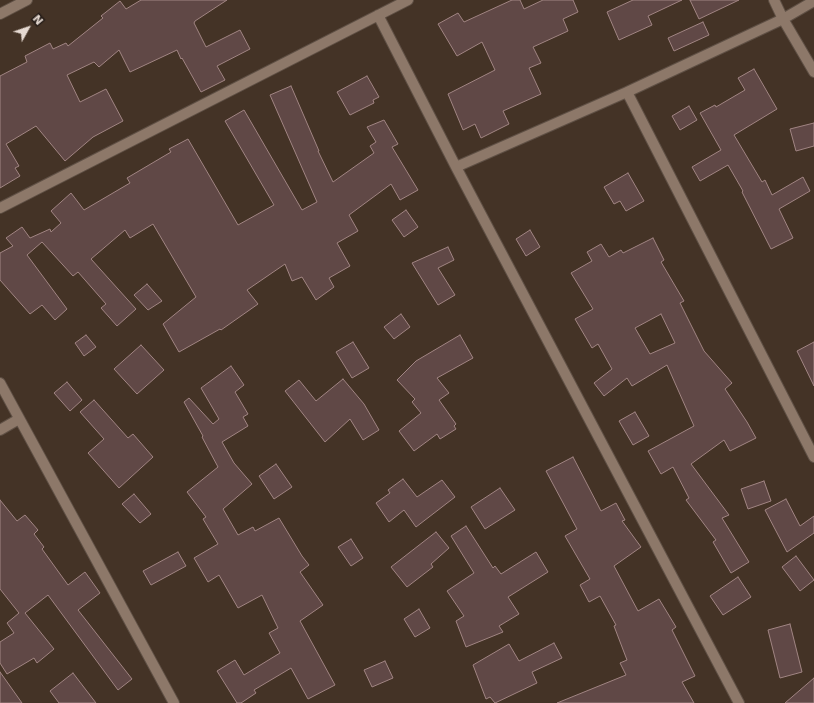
<!DOCTYPE html>
<html>
<head>
<meta charset="utf-8">
<style>
	body { margin:0 }
	#map { position:relative; width:814px; height:703px; overflow:hidden; background:#443326; font-family:"DejaVu Sans",sans-serif }
	canvas { display:block }
	.north { position:absolute; left:8px; top:8px; width:40px; height:40px; -webkit-text-stroke:3px #251c17; paint-order:stroke; rotate:50deg; font-size:11px; font-weight:700; line-height:16px; text-align:center; color:#e6dad2 }
	.north::after { content:''; display:block; margin:auto; width:14px; height:18px; background:#e6dad2; clip-path:polygon(50% 0,100% 100%,50% 72%,0 100%) }
</style>
</head>
<body>
<div id="map">
<canvas width="814" height="703"></canvas>
<div class="north">N</div>
</div>
<script>
const ctx = document.querySelector('canvas').getContext('2d');
ctx.lineJoin = 'round';
function fill(path, color) { ctx.fillStyle = color; ctx.fill(path, 'evenodd'); }
const shape = rows => new Path2D(rows.map(r => 'M' + r).join(''));
function trace(path, color, width, dash) { ctx.strokeStyle = color; ctx.lineWidth = width; ctx.lineCap = dash ? 'butt' : 'round'; ctx.setLineDash(dash || []); ctx.stroke(path); }
const building = shape([
	[141,0,227,0,195,21,194,23,206,47,240,30,250,49,217,66,225,80,201,92,182,58,181,59,177,50,130,72,119,50,99,67,94,62,67,75,80,102,106,89,123,121,93,137,65,161,36,126,6,144,19,166,15,168,20,176,0,188,0,76,27,62,25,56,50,43,53,49,66,43,68,46,103,18,101,16,120,1,126,9,141,0],
	[512,0,520,0,524,9,543,0,573,0,578,12,563,19,568,31,533,47,541,63,529,68,541,94,503,111,509,124,481,138,475,124,463,130,448,94,495,70,482,42,457,56,438,24,458,13,464,22,512,0],
	[633,0,682,0,648,16,652,25,619,40,607,12,633,0],
	[690,0,739,0,699,19,690,0],
	[703,22,709,35,674,51,668,38,703,22],
	[754,69,777,109,734,135,762,182,765,180,772,195,803,177,810,191,779,209,793,238,771,249,742,192,743,191,728,165,700,181,692,167,721,150,700,113,715,105,716,107,745,90,738,78,754,69],
	[367,76,379,97,373,100,374,103,350,115,337,92,367,76],
	[291,86,319,151,318,151,333,182,374,153,370,146,376,142,367,127,384,120,398,144,392,147,418,190,400,200,391,184,349,215,358,231,337,243,350,266,329,278,334,287,316,300,302,277,292,281,285,264,247,290,258,304,221,330,220,329,179,352,163,324,196,297,153,224,130,238,125,230,91,259,136,309,117,326,101,308,106,304,78,272,73,276,42,242,27,255,67,309,55,320,42,305,30,314,0,280,0,253,13,246,6,238,22,227,30,238,50,229,51,232,61,223,51,211,71,193,84,210,130,183,127,178,171,152,169,149,188,139,238,225,274,205,225,121,244,110,302,210,317,202,270,95,291,86],
	[689,106,697,120,680,130,672,116,689,106],
	[814,123,814,146,796,151,790,129,814,123],
	[628,173,644,201,626,211,620,201,614,204,604,187,628,173],
	[406,210,418,227,404,237,392,220,406,210],
	[530,230,540,247,526,256,516,239,530,230],
	[653,238,664,260,661,262,684,301,680,303,704,351,732,383,725,389,747,422,756,438,730,451,724,440,691,464,729,515,722,518,749,562,731,573,713,542,716,540,686,500,689,498,673,467,661,474,648,451,694,426,667,365,632,386,627,378,604,396,594,383,612,369,598,344,592,348,575,319,593,309,571,273,592,261,587,252,601,244,609,257,621,250,623,253,653,238],
	[661,314,675,343,650,354,635,328,661,314],
	[448,247,454,260,438,268,455,295,438,305,412,263,448,247],
	[147,284,162,301,148,310,134,295,147,284],
	[401,314,410,327,394,339,384,327,401,314],
	[86,335,96,347,84,356,75,343,86,335],
	[460,335,473,358,437,378,449,393,439,400,456,424,454,426,456,429,440,439,437,434,414,451,399,431,421,413,412,402,415,399,397,380,416,361,460,335],
	[353,342,369,368,352,378,336,352,353,342],
	[814,342,814,386,797,351,814,342],
	[141,345,164,370,137,394,114,369,141,345],
	[231,366,244,385,235,392,248,414,243,417,248,426,222,442,234,463,252,484,223,509,238,535,253,527,255,531,279,518,302,556,309,565,300,572,323,605,300,621,335,685,308,699,291,668,254,690,256,693,241,703,237,703,217,671,235,660,244,675,280,653,269,633,278,628,262,595,238,608,219,575,208,582,194,558,218,544,203,519,206,517,187,492,218,467,202,437,203,436,184,402,189,398,213,424,219,419,201,388,231,366],
	[343,379,364,404,379,430,363,440,350,419,325,442,285,391,299,380,316,401,343,379],
	[67,382,82,400,70,411,54,393,67,382],
	[94,400,128,438,133,434,153,457,119,488,88,453,104,439,80,412,94,400],
	[635,412,649,436,633,445,619,421,635,412],
	[573,457,601,511,616,503,625,520,622,521,641,547,614,566,638,611,659,599,676,627,672,630,695,676,682,682,694,703,557,703,626,675,620,663,627,660,614,626,616,625,600,596,589,602,580,585,590,579,565,536,577,529,546,471,573,457],
	[276,464,292,487,274,499,259,476,276,464],
	[403,479,417,497,442,480,455,497,416,527,404,510,389,522,376,503,390,493,388,490,403,479],
	[764,481,771,501,748,509,741,489,764,481],
	[500,488,515,510,485,529,471,507,500,488],
	[134,494,151,514,140,523,122,504,134,494],
	[786,499,800,526,814,516,814,533,787,552,765,510,786,499],
	[0,500,17,521,25,515,38,530,34,534,44,547,42,549,68,585,85,572,100,593,78,610,132,679,118,690,48,595,25,613,54,649,37,663,34,658,7,674,0,663,0,642,14,633,7,623,19,613,0,589,0,500],
	[466,526,493,568,495,566,501,574,536,552,548,572,508,597,519,614,499,626,503,632,466,647,456,621,464,616,447,591,474,573,451,536,466,526],
	[436,532,449,548,431,564,433,567,407,587,391,567,436,532],
	[351,539,363,558,351,566,338,547,351,539],
	[178,552,186,566,151,585,143,571,178,552],
	[796,556,814,580,800,591,782,567,796,556],
	[738,577,751,597,723,615,710,596,738,577],
	[419,609,430,628,415,637,404,619,419,609],
	[790,624,802,672,780,678,768,630,790,624],
	[554,643,562,658,532,672,537,683,495,703,490,697,486,699,473,665,509,644,519,661,554,643],
	[385,661,393,678,372,687,364,670,385,661],
	[0,672,22,703,0,703,0,672],
	[73,673,96,703,59,703,50,691,73,673],
	[814,678,814,703,785,703,814,678]
]);
fill(building, '#604846');
trace(building, '#a18583', 1);
const minor = shape([
	[774,0,783,19,814,72],
	[0,14,27,0],
	[378,15,456,167,739,703],
	[627,92,814,457],
	[456,167,627,92,783,19,814,1],
	[0,208,408,0],
	[0,383,174,703],
	[0,430,19,419]
]);
trace(minor, '#5f5045', 12);
trace(minor, '#8d7869', 10);
</script>
</body>
</html>
